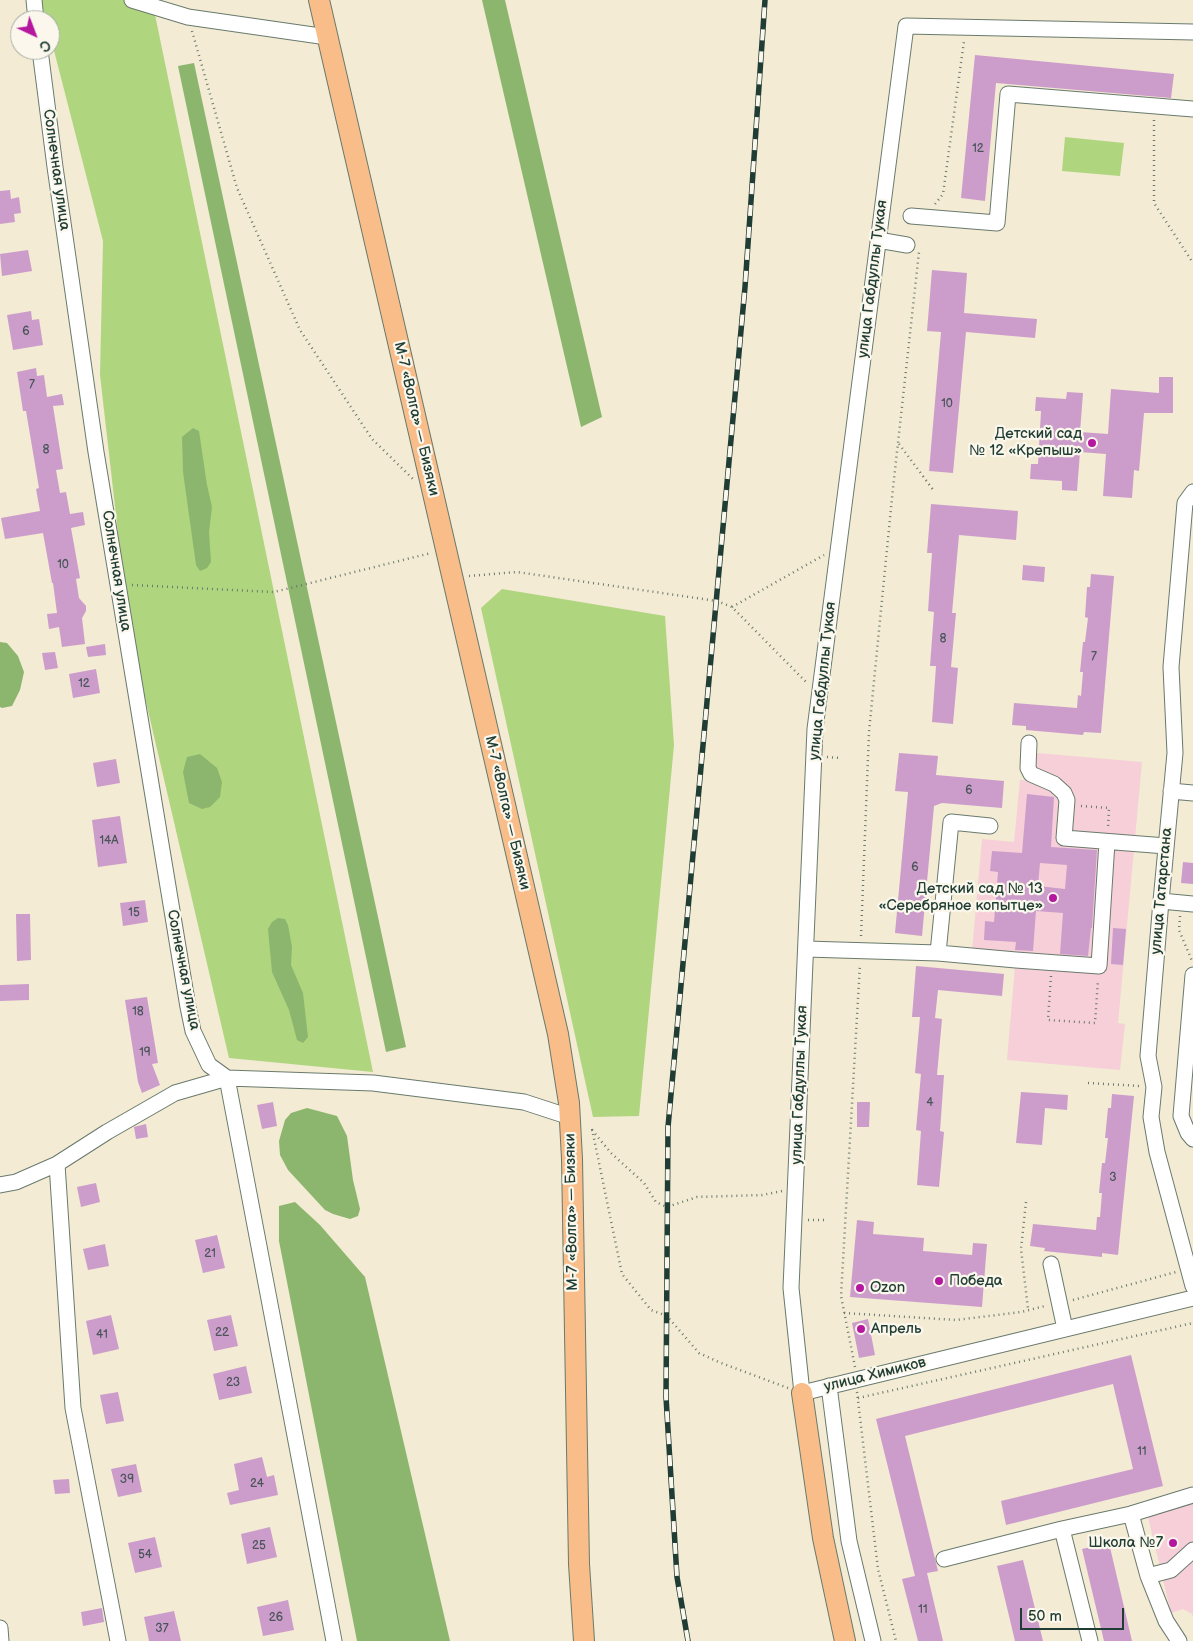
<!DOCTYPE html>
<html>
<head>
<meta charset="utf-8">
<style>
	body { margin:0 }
	#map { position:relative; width:1193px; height:1641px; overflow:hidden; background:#f3ebd4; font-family:"Balsamiq Sans",sans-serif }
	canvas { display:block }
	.north { position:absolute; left:10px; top:10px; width:50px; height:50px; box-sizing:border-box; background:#fbf7ec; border:1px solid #a3ada2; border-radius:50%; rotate:137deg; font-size:14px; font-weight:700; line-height:20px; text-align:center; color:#1f3d34 }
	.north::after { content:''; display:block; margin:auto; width:18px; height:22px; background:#b5179e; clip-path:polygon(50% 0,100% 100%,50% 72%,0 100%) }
	.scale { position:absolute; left:1020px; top:1608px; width:104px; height:22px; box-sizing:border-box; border:2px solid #1f3d34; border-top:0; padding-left:6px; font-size:15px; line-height:18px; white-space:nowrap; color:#1f3d34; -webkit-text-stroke:4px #fbf7ec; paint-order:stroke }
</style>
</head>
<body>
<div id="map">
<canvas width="1193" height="1641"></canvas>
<div class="north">С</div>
<div class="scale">50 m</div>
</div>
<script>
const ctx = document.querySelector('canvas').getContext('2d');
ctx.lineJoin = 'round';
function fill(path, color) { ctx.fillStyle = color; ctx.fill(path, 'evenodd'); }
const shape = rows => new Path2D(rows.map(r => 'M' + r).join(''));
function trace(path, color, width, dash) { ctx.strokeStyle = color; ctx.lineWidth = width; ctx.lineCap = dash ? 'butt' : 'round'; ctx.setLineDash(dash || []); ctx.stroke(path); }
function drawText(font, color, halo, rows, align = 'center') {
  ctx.font = font + ' "Balsamiq Sans",sans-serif'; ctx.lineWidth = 4.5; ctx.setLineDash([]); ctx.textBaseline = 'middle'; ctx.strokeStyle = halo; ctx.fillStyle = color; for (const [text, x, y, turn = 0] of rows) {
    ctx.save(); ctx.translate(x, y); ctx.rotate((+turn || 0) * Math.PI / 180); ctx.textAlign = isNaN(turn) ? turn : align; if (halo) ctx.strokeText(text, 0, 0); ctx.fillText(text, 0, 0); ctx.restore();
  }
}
fill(shape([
	[1037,753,1142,762,1118,1023,1125,1024,1120,1070,1007,1060,1016,955,972,951,982,839,1014,842,1020,780,1035,781],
	[1193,1502,1193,1617,1192,1614,1183,1609,1171,1613,1147,1513]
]), '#f6cfd8');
fill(shape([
	[41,0,152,0,373,1072,229,1058,129,629,100,375,103,241,50,35,50,20,46,20],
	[1065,137,1124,143,1120,176,1062,171],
	[502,589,665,616,674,745,639,1116,593,1117,481,608]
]), '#b0d57f');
fill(shape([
	[482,0,505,0,602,417,581,427],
	[194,63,406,1047,386,1052,178,66],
	[193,428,199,431,207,485,212,507,209,532,211,562,207,568,200,571,196,565,183,472,182,437],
	[0,642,7,643,18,656,24,672,20,690,12,706,2,708,0,707],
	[200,754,217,768,222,782,220,797,210,807,202,809,189,803,183,772,187,757],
	[278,918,285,919,288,925,292,947,291,965,303,993,308,1037,303,1043,297,1040,289,1010,272,972,268,929,272,922],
	[307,1108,337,1116,347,1136,353,1180,360,1209,358,1216,350,1219,333,1214,325,1210,288,1170,280,1155,279,1141,285,1120,291,1113],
	[295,1202,320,1225,365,1277,450,1641,357,1641,279,1241,279,1206]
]), '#8cb66e');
fill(shape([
	[975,55,1174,74,1171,98,996,83,985,201,961,198],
	[10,190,11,199,19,197,21,213,14,214,15,222,0,224,0,191],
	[28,250,32,271,2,276,0,254],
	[932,270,967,273,964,313,1037,319,1035,338,966,332,953,473,929,471,941,332,927,331],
	[31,311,32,320,39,319,43,345,13,350,7,315],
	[36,368,37,376,44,375,47,397,62,394,64,405,53,406,63,469,56,470,60,493,66,492,70,514,83,512,85,525,71,528,80,578,76,579,79,598,86,606,86,611,82,618,85,644,62,647,59,627,49,629,47,614,57,613,53,583,52,583,43,533,5,539,1,518,40,511,36,489,39,488,26,411,23,411,17,372],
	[1159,377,1173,377,1173,413,1144,413,1139,471,1134,470,1132,498,1103,496,1106,454,1080,452,1077,491,1062,490,1062,481,1030,479,1031,464,1038,464,1041,411,1035,411,1036,397,1066,399,1067,392,1083,393,1080,432,1108,434,1111,389,1159,393],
	[931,504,1018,511,1016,540,959,535,952,613,956,613,951,667,958,668,953,724,932,722,936,666,930,666,934,612,928,611,932,553,927,553],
	[1023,565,1045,567,1044,582,1022,580],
	[1091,574,1114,576,1101,733,1084,732,1083,735,1026,730,1026,726,1012,725,1014,703,1077,708,1078,695,1081,696,1083,672,1080,672,1083,642,1085,642,1088,618,1085,617,1087,587,1090,587],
	[105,644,106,655,88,657,86,647],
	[55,652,58,668,45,670,42,653],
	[96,669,100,693,73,698,69,674],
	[899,753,938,756,936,775,1004,781,1002,808,942,803,934,806,922,936,895,933,908,792,895,791],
	[116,759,120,783,97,787,93,763],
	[1027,794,1054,797,1051,847,1097,850,1092,928,1091,928,1088,956,1060,954,1063,913,1036,911,1033,951,1015,950,1016,942,984,940,985,921,994,922,998,872,990,871,992,851,1022,853],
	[1040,863,1067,865,1065,889,1038,886],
	[120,816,127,863,98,867,92,820],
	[1183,862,1193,863,1193,884,1181,883],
	[145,900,148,922,123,926,120,903],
	[16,914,30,914,31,960,17,961],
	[1113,928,1126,929,1123,965,1111,964],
	[916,966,1004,974,1002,996,938,990,935,1018,942,1019,937,1075,944,1075,940,1131,944,1132,939,1187,917,1185,921,1131,916,1130,921,1074,915,1073,920,1017,912,1017],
	[29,984,29,1000,0,1001,0,985],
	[147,997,158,1063,152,1064,160,1085,142,1093,138,1082,125,1000],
	[1021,1092,1068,1095,1067,1110,1045,1108,1042,1145,1016,1143],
	[1112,1094,1134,1096,1118,1255,1102,1253,1102,1257,1044,1251,1045,1248,1030,1246,1033,1224,1096,1230,1097,1217,1100,1217,1102,1193,1099,1193,1102,1163,1105,1163,1108,1138,1105,1138,1108,1108,1111,1108],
	[273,1102,277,1126,262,1129,257,1105],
	[857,1102,870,1102,869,1127,857,1127],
	[146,1124,148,1137,136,1139,134,1127],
	[96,1183,100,1202,81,1207,77,1187],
	[857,1220,874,1222,873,1234,924,1238,923,1251,972,1255,973,1243,987,1244,982,1307,850,1297],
	[217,1235,225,1268,203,1273,195,1240],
	[105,1244,109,1266,88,1270,83,1249],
	[111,1315,119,1349,93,1355,86,1321],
	[231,1315,238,1346,214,1351,207,1320],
	[868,1319,875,1355,859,1358,852,1323],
	[1131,1355,1163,1486,1006,1525,1001,1501,1133,1469,1113,1384,905,1436,938,1571,927,1573,943,1641,918,1641,902,1579,915,1576,876,1419],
	[246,1366,252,1393,219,1400,213,1374],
	[118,1392,124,1421,106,1424,100,1395],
	[262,1457,267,1477,274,1475,278,1495,230,1505,227,1493,239,1490,234,1464],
	[136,1464,142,1492,118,1497,111,1469],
	[69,1479,70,1493,55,1494,53,1480],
	[270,1527,277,1557,247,1564,241,1534],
	[155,1537,162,1567,135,1573,128,1543],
	[1109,1543,1132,1641,1104,1641,1082,1549],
	[1023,1560,1043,1641,1015,1641,997,1566],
	[288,1600,294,1630,263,1636,257,1607],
	[102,1608,104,1622,83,1626,81,1612],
	[174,1611,181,1641,149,1641,144,1617]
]), '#cc9dcb');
const minor = shape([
	[34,0,36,20],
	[132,0,188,17,327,37],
	[1193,32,906,26,815,729,791,1288,802,1393,1193,1298],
	[40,50,55,167,96,452,188,1007,193,1031,209,1065,227,1078],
	[911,216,997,223,1008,94,1193,109],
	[878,240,907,245],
	[1193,492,1185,503,1171,667,1175,753,1161,901,1148,1056,1154,1087,1151,1117,1157,1152,1193,1286],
	[1029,743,1028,768,1031,774,1054,784,1064,793,1067,800,1064,838,1166,846],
	[1171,791,1193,793],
	[1161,901,1193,904],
	[806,949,938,953,951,822,990,826],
	[938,953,1016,960,1099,966,1107,842],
	[1193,975,1181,1116,1188,1133,1193,1139],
	[227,1078,334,1641],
	[57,1164,73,1408,118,1641],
	[0,1185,16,1182,57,1164,107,1132,175,1093,227,1078,373,1083,524,1102,570,1117],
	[1051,1264,1065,1329],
	[829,1386,849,1541,873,1641],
	[1131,1514,1148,1576,1166,1621,1179,1641],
	[1062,1529,1090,1641],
	[944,1559,1062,1529,1131,1514,1193,1495],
	[1148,1576,1171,1570,1193,1550],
	[0,1628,1,1641]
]);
const major = shape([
	[319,0,558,1034,569,1103,572,1159,579,1564,584,1641],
	[802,1393,823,1538,845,1641]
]);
trace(minor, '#697a6c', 17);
trace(major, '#697a6c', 22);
trace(shape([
	[192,31,237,188,300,330,372,439,413,479],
	[1154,120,1154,203,1193,263],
	[935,204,943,194,964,41],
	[899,444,934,491],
	[469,576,517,572,717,601,732,607,806,682],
	[132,585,274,592,431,553],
	[732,607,824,555],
	[827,757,840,758],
	[1081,806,1109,808,1108,828],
	[1180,916,1179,930,1192,961],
	[861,936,869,732,893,488,919,252],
	[1051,976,1048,1020,1095,1023,1098,980],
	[1088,1083,1140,1086],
	[592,1129,622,1274,651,1310,667,1316,699,1353,721,1363,788,1388],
	[592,1130,611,1153,644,1183,656,1202,667,1207,697,1197,762,1195,782,1191],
	[1026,1202,1021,1249,1028,1309],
	[808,1220,825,1220],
	[1073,1300,1176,1272],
	[844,1313,956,1320,1021,1312,1045,1306],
	[855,1367,841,1296,860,964],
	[857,1392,878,1569,896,1641],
	[858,1398,1193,1323]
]), '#697a6c', 2.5, [1, 4]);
trace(minor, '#fff', 15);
trace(major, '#f8bd89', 20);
const rail = shape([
	[688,1641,677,1577,666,1397,668,1127,745,287,765,0]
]);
trace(rail, '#1f3d34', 5.5);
trace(rail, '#fbf7ec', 4, [11]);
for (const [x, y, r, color] of [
	[1092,443,5,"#b5179e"],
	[1053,898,5,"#b5179e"],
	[939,1281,5,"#b5179e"],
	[860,1288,5,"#b5179e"],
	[861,1329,5,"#b5179e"],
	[1173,1543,5,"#b5179e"]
]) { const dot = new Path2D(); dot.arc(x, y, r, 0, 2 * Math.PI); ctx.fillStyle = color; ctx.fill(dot); trace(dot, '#fbf7ec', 2); }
drawText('12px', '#4a555a', null, [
	["12",978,149],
	["6",26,332],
	["7",32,385],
	["10",947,404],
	["8",46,450],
	["10",63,565],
	["8",943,639],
	["7",1094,657],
	["12",84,684],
	["6",969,791],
	["14А",109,841],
	["6",915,868],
	["15",134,913],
	["18",138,1012],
	["19",145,1053],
	["4",930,1103],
	["3",1113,1178],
	["21",210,1254],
	["22",222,1333],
	["41",102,1335],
	["23",233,1383],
	["11",1142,1452],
	["39",127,1480],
	["24",257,1484],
	["25",259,1546],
	["54",145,1555],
	["11",923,1610],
	["26",276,1618],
	["37",162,1629]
]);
drawText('15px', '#1f3d34', '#fbf7ec', [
	["Солнечная улица",56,170,82],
	["улица Габдуллы Тукая",873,279,-83],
	["М-7 «Волга» — Бизяки",416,419,77],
	["Солнечная улица",116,571,81],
	["улица Габдуллы Тукая",823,681,-84],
	["М-7 «Волга» — Бизяки",507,813,77],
	["улица Татарстана",1162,891,-85],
	["Солнечная улица",183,970,79],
	["улица Габдуллы Тукая",800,1085,-88],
	["М-7 «Волга» — Бизяки",572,1212,-91],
	["улица Химиков",875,1375,-14]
]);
drawText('15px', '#1f3d34', '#fbf7ec', [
	["Детский сад",1082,434],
	["№ 12 «Крепыш»",1082,451],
	["Детский сад № 13",1043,889],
	["«Серебряное копытце»",1043,906],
	["Победа",949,1281,"left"],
	["Ozon",870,1288,"left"],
	["Апрель",871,1329,"left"],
	["Школа №7",1163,1543]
], 'right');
</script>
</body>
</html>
